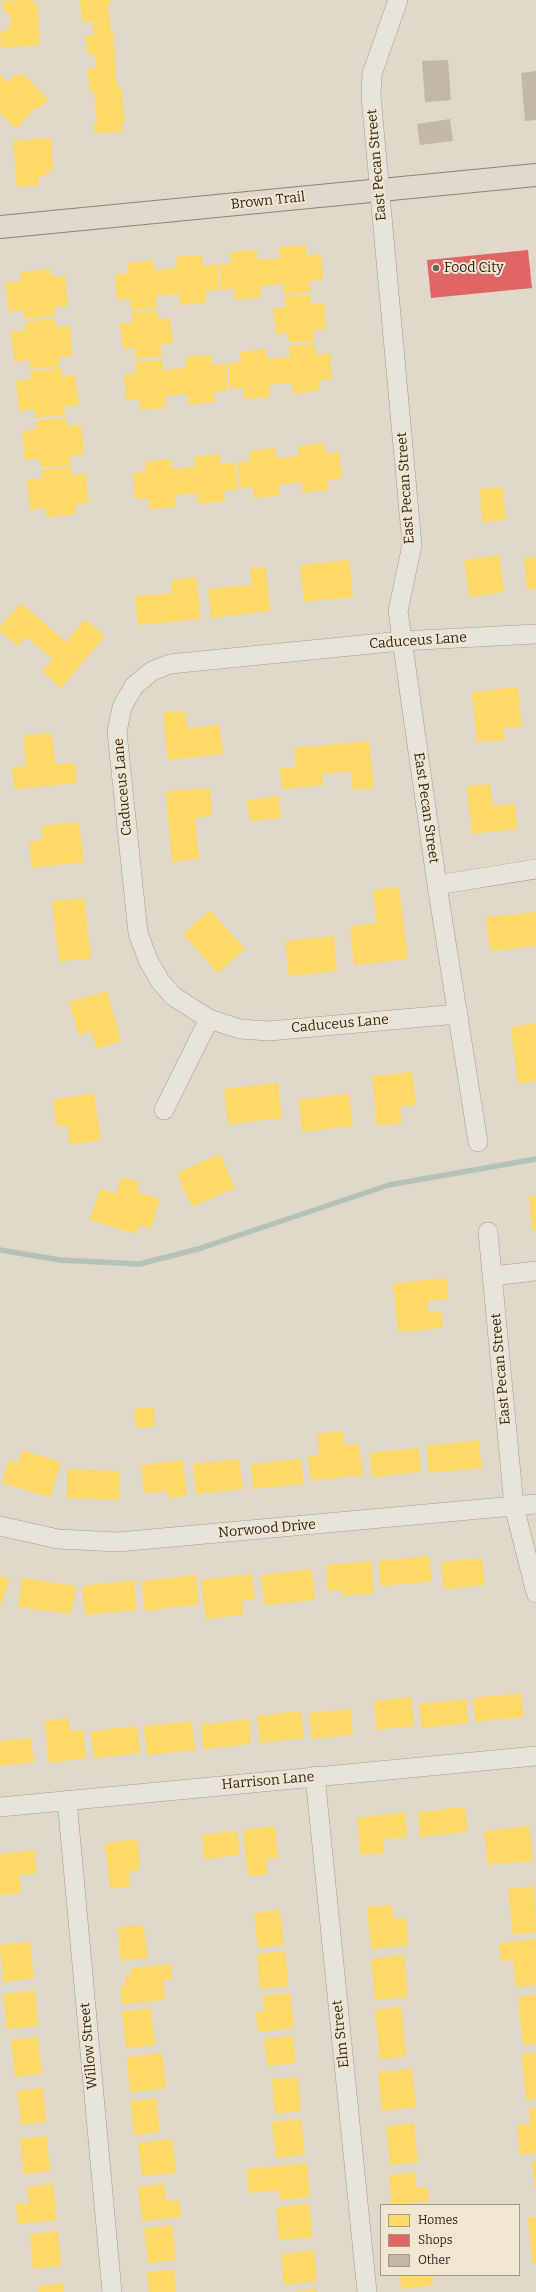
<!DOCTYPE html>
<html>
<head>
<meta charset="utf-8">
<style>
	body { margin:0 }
	#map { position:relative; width:536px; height:2292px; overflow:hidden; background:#e0d8c9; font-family:Bitter,serif }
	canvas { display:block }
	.legend { position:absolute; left:380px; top:2204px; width:140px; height:72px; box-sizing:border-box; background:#f1e6cf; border:1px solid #a49988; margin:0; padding:5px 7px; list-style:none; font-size:12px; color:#31261d }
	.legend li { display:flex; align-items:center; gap:8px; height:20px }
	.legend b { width:20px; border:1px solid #a49988 }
</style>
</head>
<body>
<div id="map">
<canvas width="536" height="2292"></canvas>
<ul class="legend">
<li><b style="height:11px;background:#ffd966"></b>Homes</li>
<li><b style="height:11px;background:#e06666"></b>Shops</li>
<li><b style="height:11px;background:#c3b7aa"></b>Other</li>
</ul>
</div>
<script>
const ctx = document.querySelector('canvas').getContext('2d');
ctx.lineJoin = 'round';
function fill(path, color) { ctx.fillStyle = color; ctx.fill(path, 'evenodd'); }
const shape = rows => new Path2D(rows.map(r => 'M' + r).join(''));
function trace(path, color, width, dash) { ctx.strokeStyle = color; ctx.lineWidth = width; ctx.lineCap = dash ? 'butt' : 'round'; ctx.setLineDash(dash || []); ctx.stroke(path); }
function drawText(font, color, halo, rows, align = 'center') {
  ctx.font = font + ' Bitter,serif'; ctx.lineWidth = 4; ctx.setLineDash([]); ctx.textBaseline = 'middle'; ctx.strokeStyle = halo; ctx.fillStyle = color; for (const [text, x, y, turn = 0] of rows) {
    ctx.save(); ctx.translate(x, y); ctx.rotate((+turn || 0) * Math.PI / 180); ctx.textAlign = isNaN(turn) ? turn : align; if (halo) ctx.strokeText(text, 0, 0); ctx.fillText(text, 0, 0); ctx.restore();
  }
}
fill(shape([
	[32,0,32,2,37,1,40,45,1,48,0,31,9,30,9,24,12,24,11,16,8,16,8,11,4,12,2,1],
	[80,0,110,0,110,5,108,6,111,32,113,32,116,80,118,87,121,87,125,123,122,123,123,131,114,132,114,133,94,133,93,123,97,123,94,91,90,92,87,69,96,68,95,54,88,55,85,35,94,35,92,21,82,22],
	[17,73,20,76,22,73,48,99,38,109,36,107,16,129,0,113,0,74,8,82],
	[51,138,53,172,45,173,45,176,38,177,39,186,17,187,13,141],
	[306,245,306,255,321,254,323,280,309,281,310,292,284,295,283,284,260,286,261,297,235,300,234,289,221,290,219,264,231,263,230,252,257,250,257,260,280,258,279,247],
	[202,255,203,266,217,264,219,290,205,291,206,303,180,305,179,294,156,296,157,308,131,310,130,299,117,300,115,274,128,273,127,263,153,260,154,270,177,268,176,257],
	[50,269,51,277,65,276,68,306,54,307,55,316,25,319,24,310,9,312,6,282,21,281,20,272],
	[310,295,311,304,324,303,326,329,313,330,315,341,289,343,288,333,276,334,273,308,286,307,285,297],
	[157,310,158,319,170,318,173,344,160,345,162,356,136,359,135,348,123,349,120,323,133,322,132,312],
	[56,319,56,327,70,326,73,356,59,357,60,366,30,369,29,360,14,362,11,332,26,330,25,322],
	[315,344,316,355,330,353,332,379,318,381,319,391,293,394,292,383,269,385,270,397,244,399,243,388,230,389,228,363,241,362,240,352,266,349,267,359,290,357,289,346],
	[211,355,212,365,226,364,228,390,214,392,215,402,189,405,188,394,165,396,166,408,140,410,139,399,126,400,124,374,136,373,136,362,162,360,163,370,186,368,185,357],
	[61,368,62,377,75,375,79,405,64,406,65,415,35,418,34,409,19,411,16,381,31,379,30,371],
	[66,418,67,426,81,425,84,454,70,456,71,465,41,468,40,459,25,460,22,431,37,429,36,421],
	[324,443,325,454,339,452,342,478,328,480,329,490,302,493,302,482,279,485,280,496,253,498,253,487,240,488,237,462,250,461,249,451,275,448,276,458,299,456,298,446],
	[220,454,221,465,235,463,238,489,224,491,225,501,198,504,197,493,175,495,176,507,149,509,148,498,135,499,133,473,146,472,145,462,171,459,172,469,195,467,194,457],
	[71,467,72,475,86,474,89,503,75,505,76,514,46,517,45,508,30,510,27,480,42,478,41,470],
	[503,487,506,520,482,522,480,489],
	[499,555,504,592,469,597,464,560],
	[536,557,536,589,527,589,524,558],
	[349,560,353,597,304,602,300,565],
	[266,567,270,611,211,618,208,589,252,585,250,568],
	[196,577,201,619,138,625,135,596,172,593,171,580],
	[21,603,66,642,85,619,105,636,61,688,42,671,53,659,26,637,18,646,0,631,0,627],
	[518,687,522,727,504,728,505,740,477,742,472,692],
	[185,711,187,728,219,725,223,754,168,760,163,713],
	[52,733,55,764,75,763,77,783,14,789,12,767,26,766,24,735],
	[369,741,374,788,353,790,351,771,322,774,323,785,282,789,280,768,296,767,294,748],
	[490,784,493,806,515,804,517,829,472,834,467,786],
	[210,788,212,816,195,818,199,859,172,862,166,791],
	[279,796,281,818,250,821,247,800],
	[79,822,84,862,32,868,29,842,43,840,41,826],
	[399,887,408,959,354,965,350,926,377,923,373,890],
	[84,898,91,958,59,962,52,901],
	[210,910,245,949,218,973,183,934],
	[536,912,536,946,490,951,486,917],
	[334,936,337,971,289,976,285,941],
	[107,991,121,1041,97,1049,91,1031,79,1035,69,1002],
	[536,1023,536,1081,518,1084,511,1027],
	[412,1072,416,1105,400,1106,402,1123,377,1126,372,1076],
	[278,1083,282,1118,228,1124,224,1089],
	[94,1093,101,1140,70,1145,67,1125,57,1126,53,1100],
	[349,1094,353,1126,302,1132,299,1099],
	[220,1154,235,1188,192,1207,177,1173],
	[122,1177,140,1182,137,1192,160,1199,151,1229,139,1225,136,1234,90,1220,100,1189,116,1194],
	[529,1196,536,1196,536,1230,532,1230],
	[447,1278,449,1299,427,1301,428,1312,441,1311,443,1328,398,1332,393,1283],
	[154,1407,155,1426,136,1428,134,1409],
	[343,1431,344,1445,359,1444,363,1475,311,1481,308,1456,319,1455,317,1434],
	[479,1440,482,1468,429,1473,426,1446],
	[418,1448,421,1472,372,1477,370,1453],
	[22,1450,61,1462,50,1497,2,1483,9,1460,18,1463],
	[239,1459,243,1489,196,1494,193,1464],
	[301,1459,304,1484,253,1489,251,1464],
	[183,1460,187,1496,169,1498,168,1491,144,1493,141,1465],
	[67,1469,120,1471,119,1500,67,1498],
	[429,1556,432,1581,381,1586,378,1561],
	[482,1558,485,1585,444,1589,441,1562],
	[371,1561,374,1593,342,1596,342,1590,328,1591,326,1565],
	[312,1569,315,1600,265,1605,261,1575],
	[252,1574,255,1599,242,1601,243,1615,206,1619,201,1580],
	[196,1575,199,1604,145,1611,142,1581],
	[0,1576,10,1580,0,1607],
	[22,1578,76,1586,71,1614,18,1607],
	[134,1580,137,1610,85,1615,82,1586],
	[521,1693,524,1717,475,1722,473,1698],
	[411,1697,414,1726,377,1730,374,1701],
	[466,1699,468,1723,422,1728,419,1704],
	[351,1709,353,1735,312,1739,309,1713],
	[301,1711,304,1738,260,1743,257,1716],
	[68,1718,70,1731,83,1730,86,1758,49,1763,45,1721],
	[249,1719,251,1744,203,1749,201,1725],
	[192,1721,195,1750,147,1755,144,1726],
	[137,1726,140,1753,94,1758,91,1731],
	[31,1738,34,1762,0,1766,0,1741],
	[465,1807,468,1832,420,1837,418,1812],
	[405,1812,407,1837,383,1839,385,1853,361,1855,357,1818],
	[275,1826,278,1858,266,1859,268,1874,248,1876,243,1830],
	[529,1826,533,1861,488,1865,484,1831],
	[237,1831,240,1855,204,1859,202,1835],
	[137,1839,140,1870,129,1871,130,1887,110,1889,105,1843],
	[34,1850,37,1873,19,1875,21,1893,0,1895,0,1854],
	[534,1886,536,1932,513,1935,508,1889],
	[392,1905,394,1919,406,1918,409,1945,371,1949,367,1907],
	[280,1910,284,1945,258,1948,254,1913],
	[144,1925,147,1958,121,1961,118,1927],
	[536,1939,536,1985,516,1987,513,1960,501,1961,499,1943],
	[30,1942,34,1978,3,1982,0,1945],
	[285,1951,289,1986,260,1989,257,1954],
	[404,1955,408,1997,375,2000,371,1959],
	[171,1964,172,1979,163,1980,165,2000,122,2004,120,1986,125,1986,125,1975,132,1975,131,1968],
	[35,1991,38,2026,7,2029,3,1994],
	[290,1993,294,2028,258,2032,256,2012,265,2011,263,1996],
	[536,1995,536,2044,523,2045,518,1997],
	[401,2007,406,2056,380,2059,375,2010],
	[151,2008,155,2045,126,2049,122,2011],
	[293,2036,296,2063,267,2066,264,2039],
	[38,2037,42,2074,15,2077,11,2040],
	[162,2053,166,2088,130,2092,127,2057],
	[536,2053,536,2099,526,2100,522,2054],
	[412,2069,416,2107,382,2111,378,2072],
	[298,2077,301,2111,275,2114,272,2079],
	[43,2088,46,2122,21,2125,17,2091],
	[156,2098,160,2132,134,2135,130,2101],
	[536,2108,536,2153,520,2155,517,2125,530,2124,529,2109],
	[301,2119,305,2155,276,2158,272,2122],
	[414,2123,418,2162,390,2165,386,2126],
	[47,2136,50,2171,24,2174,20,2139],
	[172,2139,176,2173,142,2176,138,2143],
	[536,2161,536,2188,535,2188,532,2162],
	[307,2163,310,2197,280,2200,279,2190,249,2193,247,2169],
	[415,2172,417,2188,428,2187,429,2201,392,2205,389,2175],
	[53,2184,57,2220,18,2224,16,2204,29,2203,27,2187],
	[164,2184,166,2201,179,2200,181,2217,142,2221,138,2187],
	[309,2204,313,2237,279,2240,276,2207],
	[536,2217,536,2264,532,2264,528,2218],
	[172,2225,176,2260,148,2263,144,2228],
	[58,2231,61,2266,33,2269,30,2234],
	[314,2250,317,2281,284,2285,281,2254],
	[174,2270,176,2292,149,2292,147,2272],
	[400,2275,432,2275,433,2285,401,2289],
	[63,2283,64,2292,38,2292,38,2286],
	[317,2289,317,2292,295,2292,295,2291]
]), '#ffd966');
fill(shape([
	[528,250,532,288,431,298,427,260]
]), '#e06666');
trace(shape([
	[0,1250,60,1260,139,1264,198,1249,389,1185,536,1159]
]), '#b5c4ba', 5.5);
fill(shape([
	[448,60,451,100,425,102,422,61],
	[536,71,536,120,525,121,521,73],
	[450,119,453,141,420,145,417,124]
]), '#c3b7aa');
const minor = shape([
	[398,0,372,74,371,96,412,545,398,611,437,885,478,1142],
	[437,885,536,869],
	[458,1014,269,1031,240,1029,209,1019,173,996,160,981,148,960,138,933,117,732,122,707,134,686,152,671,170,664,401,641,536,634],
	[164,1110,209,1019],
	[488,1232,514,1506,536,1593],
	[493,1276,536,1271],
	[0,1526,58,1539,118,1542,536,1504],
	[315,1776,367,2292],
	[67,1800,112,2292],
	[0,1807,536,1756]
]);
const major = shape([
	[0,227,536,175]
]);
trace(minor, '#a59d93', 20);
trace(major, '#8a8379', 24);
trace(minor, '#e8e3da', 19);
trace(major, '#e0d9cc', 22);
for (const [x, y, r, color] of [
	[436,268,4,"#6e6459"]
]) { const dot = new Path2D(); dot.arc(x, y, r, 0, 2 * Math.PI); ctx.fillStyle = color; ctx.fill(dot); trace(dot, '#f1e6cf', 1.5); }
drawText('14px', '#31261d', '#f1e6cf', [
	["East Pecan Street",377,165,-95],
	["Brown Trail",268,201,-6],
	["East Pecan Street",406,488,-94],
	["Caduceus Lane",418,641,-4],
	["Caduceus Lane",123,787,-95],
	["East Pecan Street",426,808,82],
	["Caduceus Lane",340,1024,-5],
	["East Pecan Street",501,1369,-95],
	["Norwood Drive",267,1529,-5],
	["Harrison Lane",268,1781,-5],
	["Elm Street",341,2034,-96],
	["Willow Street",89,2046,-95]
]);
drawText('14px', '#31261d', '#f1e6cf', [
	["Food City",444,268]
], 'left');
</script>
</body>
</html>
